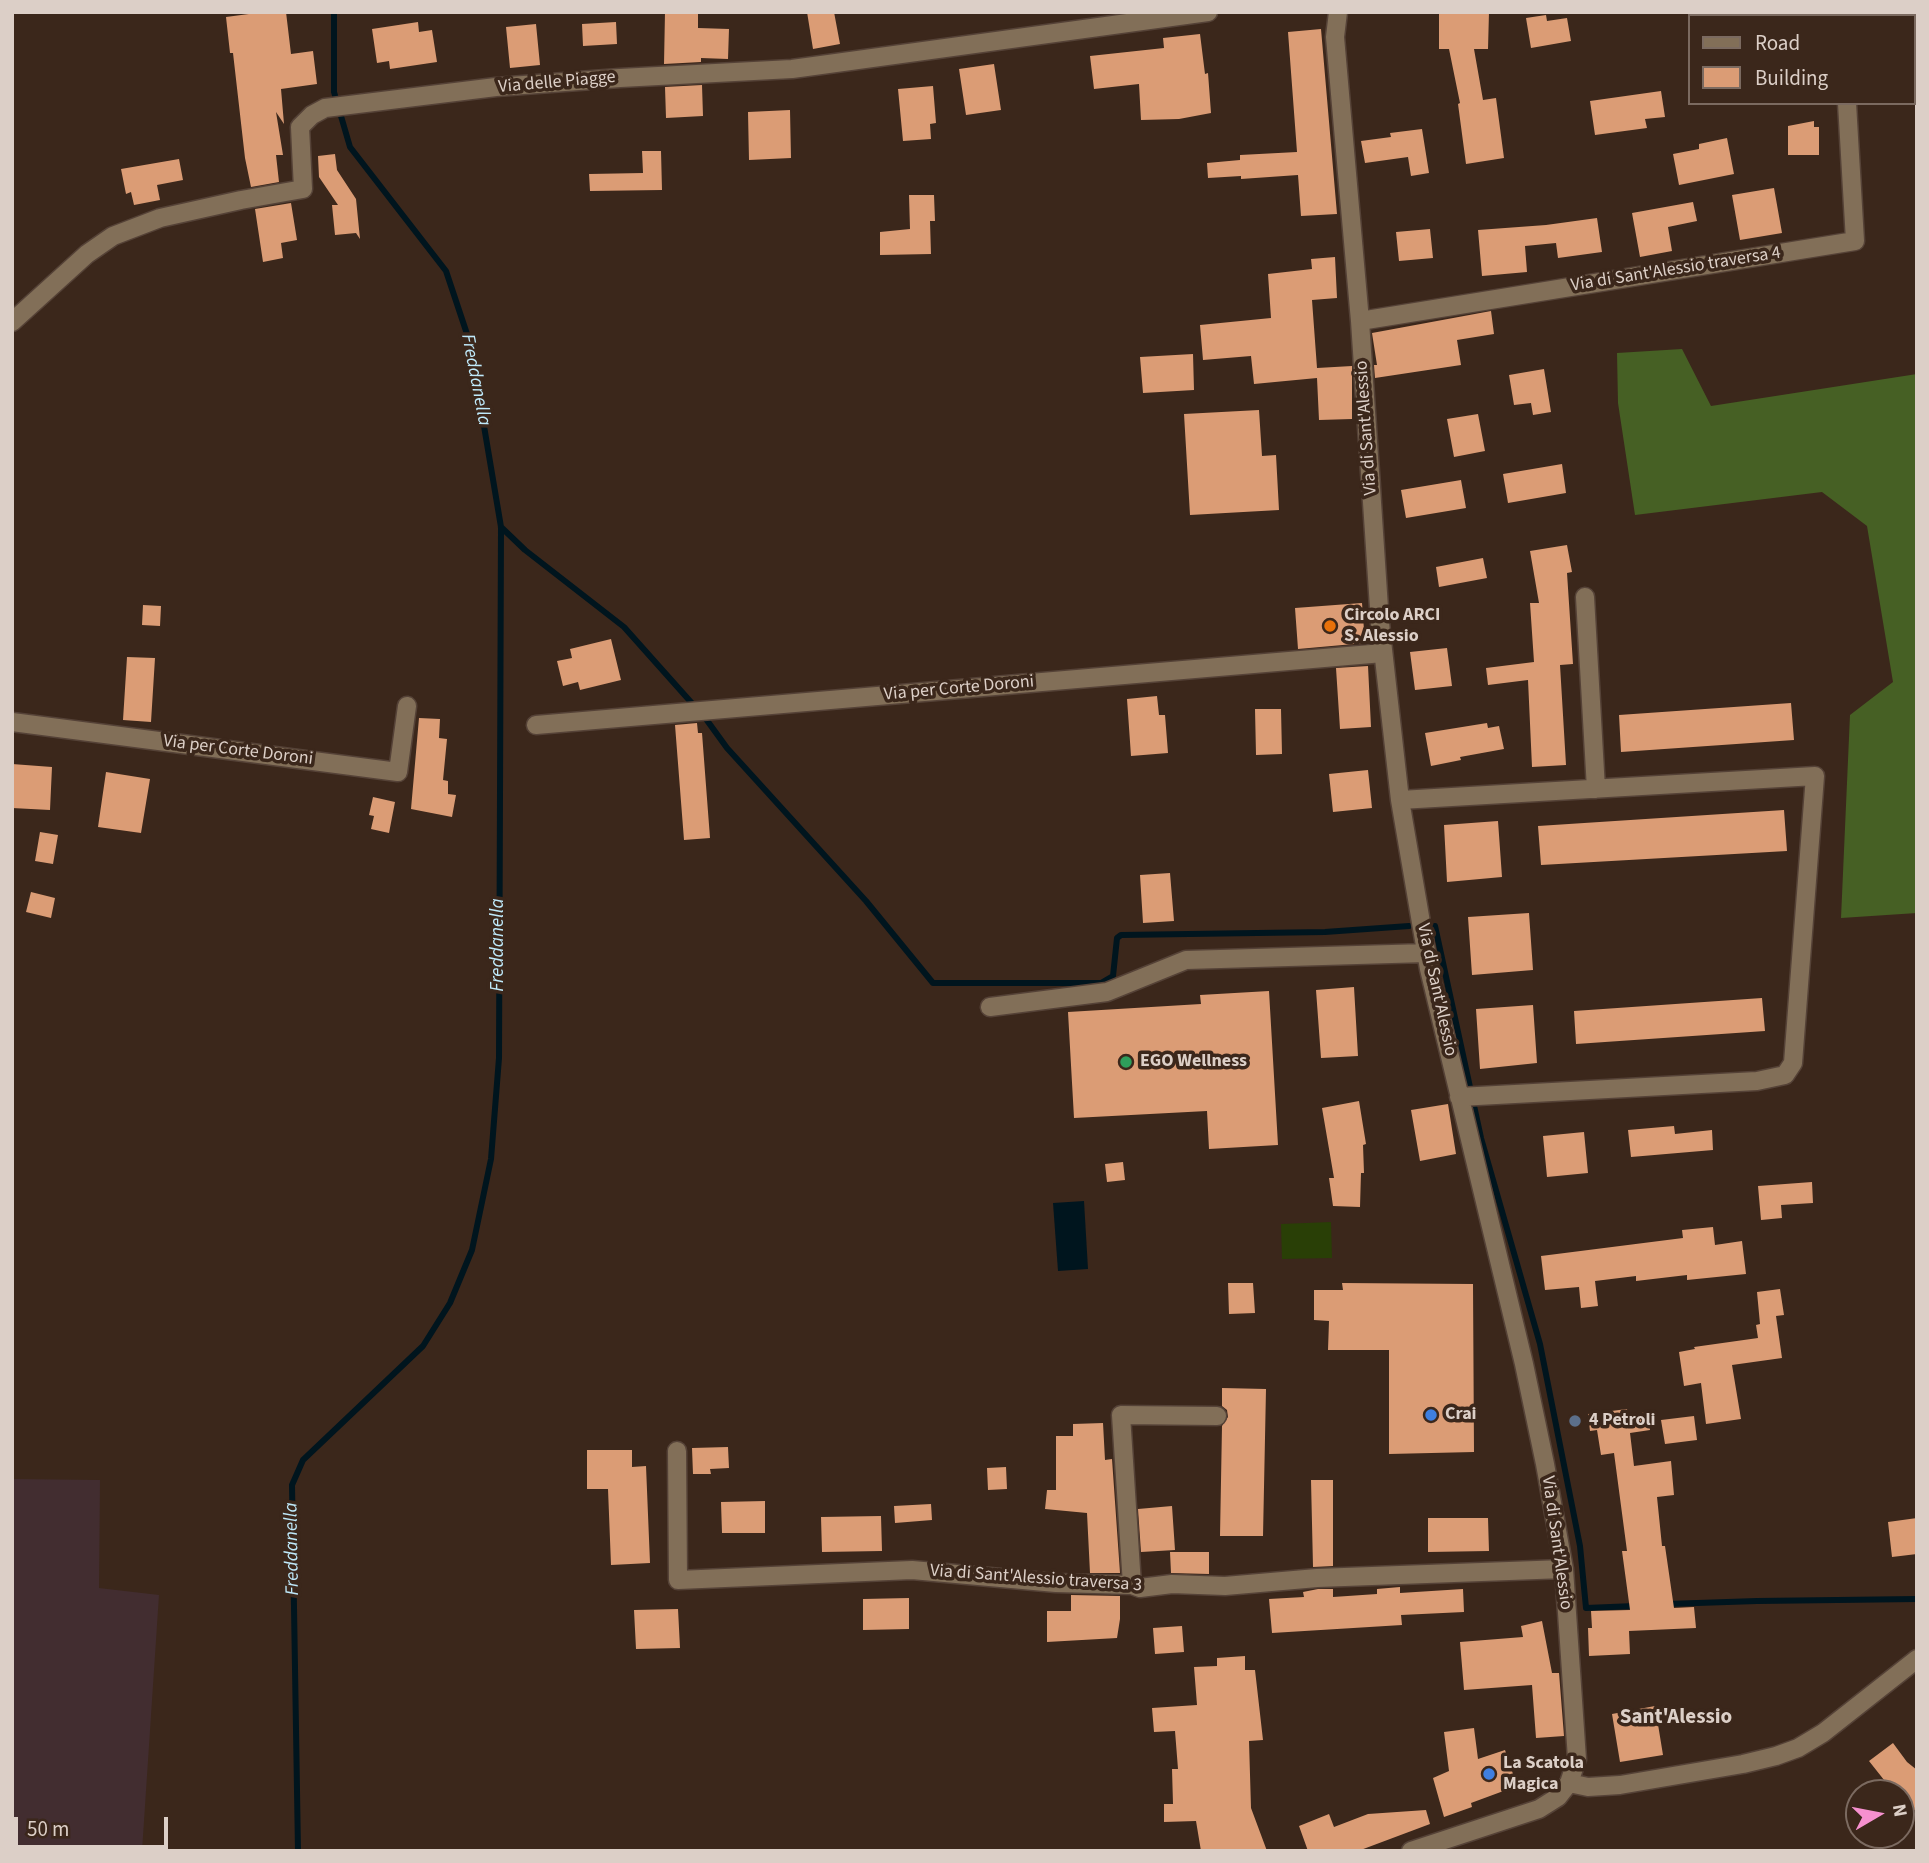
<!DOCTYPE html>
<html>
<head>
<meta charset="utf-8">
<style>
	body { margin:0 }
	#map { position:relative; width:1929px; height:1863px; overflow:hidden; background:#3b271b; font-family:"Source Sans 3",sans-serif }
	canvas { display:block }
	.frame { position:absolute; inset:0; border:14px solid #dccfc7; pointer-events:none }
	.legend { position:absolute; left:1688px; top:14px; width:228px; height:91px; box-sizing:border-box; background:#3b271b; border:2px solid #7b6a60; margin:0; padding:9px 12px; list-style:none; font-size:21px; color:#dccfc7 }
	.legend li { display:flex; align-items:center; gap:14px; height:35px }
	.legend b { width:35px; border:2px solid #7b6a60 }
	.north { position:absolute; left:1845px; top:1779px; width:70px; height:70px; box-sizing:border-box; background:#3b271b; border:2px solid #7b6a60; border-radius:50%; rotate:80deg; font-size:19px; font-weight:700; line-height:28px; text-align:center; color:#dccfc7 }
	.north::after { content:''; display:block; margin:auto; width:24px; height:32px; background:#f690cf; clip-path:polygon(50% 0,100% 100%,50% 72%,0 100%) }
	.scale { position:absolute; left:14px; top:1817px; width:154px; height:32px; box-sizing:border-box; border:4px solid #dccfc7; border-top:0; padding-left:9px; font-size:21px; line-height:24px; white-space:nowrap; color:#dccfc7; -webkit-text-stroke:5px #3b271b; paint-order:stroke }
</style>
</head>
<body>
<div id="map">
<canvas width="1929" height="1863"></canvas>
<div class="frame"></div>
<ul class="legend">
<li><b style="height:9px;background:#826f58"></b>Road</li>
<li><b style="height:19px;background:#db9c75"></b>Building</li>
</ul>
<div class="north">N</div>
<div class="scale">50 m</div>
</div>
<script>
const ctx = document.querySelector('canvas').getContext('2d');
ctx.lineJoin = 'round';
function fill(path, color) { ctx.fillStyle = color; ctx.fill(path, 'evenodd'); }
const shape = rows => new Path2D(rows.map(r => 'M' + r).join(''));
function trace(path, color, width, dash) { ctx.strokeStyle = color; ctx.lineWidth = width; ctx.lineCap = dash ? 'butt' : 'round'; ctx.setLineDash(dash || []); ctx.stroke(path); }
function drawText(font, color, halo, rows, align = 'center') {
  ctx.font = font + ' "Source Sans 3",sans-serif'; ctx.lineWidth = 7; ctx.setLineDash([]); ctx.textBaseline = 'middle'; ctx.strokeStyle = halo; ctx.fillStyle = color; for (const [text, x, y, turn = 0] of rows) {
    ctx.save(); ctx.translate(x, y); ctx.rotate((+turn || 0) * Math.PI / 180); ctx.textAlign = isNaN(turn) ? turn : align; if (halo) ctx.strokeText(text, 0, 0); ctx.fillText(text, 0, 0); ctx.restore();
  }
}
fill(shape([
	[12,1479,100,1480,99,1588,159,1595,142,1851,12,1851]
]), '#422d30');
fill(shape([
	[1331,1222,1332,1258,1282,1259,1281,1224]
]), '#293f06');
fill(shape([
	[1682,349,1711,406,1917,374,1917,913,1841,918,1850,715,1893,682,1867,526,1822,492,1635,515,1618,403,1617,353]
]), '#466024');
fill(shape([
	[1084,1201,1088,1269,1058,1271,1053,1203]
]), '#00151e');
trace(shape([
	[501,527,525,550,624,627,706,719,727,748,866,901,933,983,1101,983,1113,976,1117,938,1121,935,1325,932,1409,926],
	[1435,926,1481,1138,1540,1344,1580,1546,1586,1608,1635,1606],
	[1667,1604,1757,1601,1917,1599],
	[298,1851,292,1485,303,1460,423,1346,450,1303,472,1250,491,1159,499,1058,501,527,470,343,446,271,350,147,334,92,334,12]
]), '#00151e', 6);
fill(shape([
	[264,12,286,12,291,54,313,51,317,84,281,89,284,124,276,112,283,155,276,155,279,182,251,187,245,158,233,53,230,53,226,17],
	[665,12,698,12,698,28,729,29,728,59,701,58,701,62,664,64],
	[807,12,834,12,840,44,813,49],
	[1439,12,1489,12,1488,49,1474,49,1483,100,1496,98,1504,158,1466,164,1458,104,1460,103,1449,49,1439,49],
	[1546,15,1547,21,1567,18,1571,41,1531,48,1526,18],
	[418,22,419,32,432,30,437,62,390,69,389,61,377,63,372,29],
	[616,22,617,44,583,46,582,24],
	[536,24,540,65,510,68,506,27],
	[1321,29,1337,214,1301,216,1298,175,1241,179,1241,176,1208,178,1207,163,1240,160,1240,155,1297,152,1288,32],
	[1200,34,1205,74,1208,73,1211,113,1179,119,1141,120,1139,84,1094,89,1090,56,1164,48,1163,38],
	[994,64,1001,110,966,115,959,69],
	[702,85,703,116,666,118,665,87],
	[933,86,936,123,930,124,931,139,903,141,898,89],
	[1661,91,1665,117,1645,119,1647,128,1595,135,1590,101],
	[790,110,791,158,749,160,748,112],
	[1814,121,1814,127,1819,127,1819,155,1788,155,1788,126],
	[1422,129,1429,173,1411,176,1408,157,1365,163,1361,141,1391,137,1390,133],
	[1727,138,1734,174,1679,185,1673,154,1699,149,1699,144],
	[642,151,661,151,662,190,590,191,589,174,643,173],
	[335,154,337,170,356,199,360,239,356,233,335,235,332,205,338,205,319,177,318,156],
	[179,159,183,180,157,185,160,200,134,205,131,192,126,194,121,169],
	[1774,188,1782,233,1740,240,1732,195],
	[909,195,934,195,935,221,930,221,931,254,880,255,880,232,910,229],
	[1693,202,1697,221,1668,227,1672,251,1640,257,1632,213],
	[291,203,297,240,281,243,283,258,263,262,255,209],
	[1597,218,1602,252,1558,258,1556,243,1525,246,1527,272,1482,276,1478,230,1546,225],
	[1430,229,1433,258,1399,261,1396,232],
	[1335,257,1337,298,1312,300,1317,368,1352,366,1352,419,1319,420,1317,378,1254,384,1251,356,1203,360,1200,325,1271,318,1268,274,1312,269,1311,259],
	[1491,311,1494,334,1457,340,1461,365,1375,378,1374,365,1377,365,1372,333],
	[1193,354,1194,390,1143,393,1140,357],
	[1544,369,1551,412,1533,415,1531,403,1514,405,1509,375],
	[1259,410,1262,456,1276,455,1279,510,1190,515,1184,414],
	[1478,414,1485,451,1454,457,1447,419],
	[1562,464,1566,493,1508,503,1503,474],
	[1461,480,1466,508,1406,518,1401,490],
	[1567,545,1572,572,1567,573,1573,664,1560,665,1566,765,1532,767,1528,680,1488,685,1486,668,1534,662,1530,603,1539,603,1530,551],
	[1483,558,1487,578,1439,587,1436,567],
	[1362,603,1365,643,1298,649,1295,608],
	[143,605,161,606,160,626,142,625],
	[611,639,621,680,580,690,578,682,563,686,557,661,572,658,570,649],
	[1447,648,1452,686,1415,690,1410,652],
	[127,657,155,658,151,722,123,720],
	[1368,666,1371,727,1340,729,1336,668],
	[1157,696,1159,715,1165,715,1168,753,1131,756,1127,699],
	[1791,703,1794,740,1621,752,1619,715],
	[1255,709,1281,709,1282,754,1256,755],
	[419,718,440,719,439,738,447,739,443,780,448,781,448,794,456,795,452,817,411,809],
	[697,723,698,733,702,733,710,838,684,840,675,725],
	[1487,723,1488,728,1499,726,1504,749,1460,757,1461,760,1431,766,1425,733],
	[12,764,52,767,50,810,12,808],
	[1368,770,1372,808,1333,812,1329,774],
	[106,772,150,779,141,833,98,827],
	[373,797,395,802,389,833,371,829,374,816,369,815],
	[1784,810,1787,851,1541,865,1538,826],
	[1498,821,1502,877,1447,882,1444,825],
	[40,832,58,835,53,864,35,861],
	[1170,873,1174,921,1143,923,1140,875],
	[31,892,55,898,51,918,26,912],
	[1529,913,1533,970,1472,975,1468,917],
	[1354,987,1358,1056,1321,1058,1316,990],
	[1269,991,1278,1145,1209,1149,1207,1111,1074,1118,1068,1012,1201,1004,1200,995],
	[1762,998,1765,1031,1576,1044,1574,1011],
	[1533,1005,1537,1063,1480,1069,1476,1009],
	[1359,1101,1366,1144,1363,1145,1364,1173,1361,1173,1360,1207,1333,1206,1329,1178,1334,1178,1322,1108],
	[1448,1104,1456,1154,1420,1161,1411,1110],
	[1674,1126,1675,1134,1712,1130,1713,1150,1631,1157,1628,1130],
	[1584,1132,1588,1173,1547,1177,1543,1136],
	[1123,1162,1125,1180,1107,1182,1105,1164],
	[1812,1182,1813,1203,1781,1205,1782,1218,1761,1220,1758,1186],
	[1713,1227,1715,1245,1742,1241,1746,1274,1687,1280,1687,1275,1636,1281,1636,1276,1595,1281,1598,1306,1581,1308,1579,1287,1545,1290,1541,1256,1683,1238,1682,1230],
	[1228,1283,1253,1283,1255,1313,1229,1314],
	[1342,1283,1473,1284,1474,1452,1389,1454,1389,1350,1328,1350,1329,1321,1314,1320,1314,1290,1343,1290],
	[1780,1289,1784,1315,1776,1316,1782,1358,1732,1365,1741,1419,1706,1424,1701,1383,1684,1386,1679,1352,1695,1349,1694,1347,1758,1338,1756,1325,1760,1324,1757,1292],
	[1222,1388,1266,1389,1263,1536,1220,1536,1222,1426,1228,1417,1227,1410,1222,1406],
	[1627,1409,1628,1415,1648,1412,1650,1430,1630,1433,1634,1466,1671,1461,1674,1495,1657,1497,1662,1546,1665,1546,1674,1608,1694,1607,1696,1628,1629,1631,1630,1654,1589,1656,1588,1628,1592,1628,1591,1611,1630,1610,1622,1551,1627,1551,1614,1453,1601,1455,1597,1430,1590,1431,1588,1414],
	[1694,1416,1697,1440,1665,1444,1661,1420],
	[1103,1423,1105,1460,1112,1459,1120,1573,1090,1573,1087,1513,1045,1509,1047,1490,1056,1490,1056,1436,1073,1436,1073,1424],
	[728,1447,729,1468,710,1469,711,1474,693,1474,692,1448],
	[587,1450,632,1450,632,1467,646,1466,650,1563,611,1565,608,1489,587,1489],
	[1006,1467,1007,1489,988,1490,987,1468],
	[1311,1480,1333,1480,1333,1566,1313,1567],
	[765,1501,765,1533,722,1533,721,1502],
	[931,1504,932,1520,895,1523,894,1506],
	[1172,1506,1175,1550,1141,1552,1138,1509],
	[881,1516,882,1551,822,1552,821,1517],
	[1428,1518,1488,1518,1489,1551,1428,1552],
	[1917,1518,1917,1554,1892,1557,1888,1522],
	[1170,1552,1209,1552,1209,1574,1171,1573],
	[1400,1587,1400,1593,1463,1589,1464,1612,1401,1615,1402,1625,1272,1633,1269,1599,1304,1597,1303,1592,1318,1589,1333,1589,1333,1597,1377,1594,1377,1589],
	[1071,1595,1120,1596,1120,1619,1117,1638,1047,1642,1047,1611,1071,1611],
	[909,1598,909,1629,863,1630,863,1599],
	[678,1609,680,1648,636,1649,634,1610],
	[1542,1621,1552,1673,1559,1673,1564,1736,1536,1738,1532,1685,1464,1690,1460,1642,1523,1637,1521,1626],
	[1182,1626,1184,1652,1155,1654,1153,1628],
	[1245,1656,1245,1670,1255,1670,1263,1740,1249,1741,1251,1808,1267,1851,1201,1851,1196,1821,1164,1822,1164,1804,1173,1804,1172,1769,1178,1769,1175,1731,1154,1732,1152,1708,1197,1705,1194,1667,1217,1666,1217,1658],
	[1655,1706,1663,1755,1620,1762,1612,1714],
	[1474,1728,1478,1759,1505,1750,1517,1786,1471,1803,1472,1807,1444,1817,1433,1778,1449,1771,1444,1732],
	[1893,1743,1907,1762,1917,1770,1917,1812,1901,1800,1901,1793,1893,1793,1886,1787,1888,1785,1869,1761],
	[1426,1810,1430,1824,1358,1851,1308,1851,1299,1826,1329,1814,1334,1827,1368,1814]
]), '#db9c75');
const minor = shape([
	[1338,12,1335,37,1360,321,1380,623,1400,800,1429,969,1524,1364,1545,1464,1564,1569,1577,1759,1569,1783,1558,1797,1539,1809,1411,1851],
	[1841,12,1842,16],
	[1360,321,1855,241,1847,103],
	[12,322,87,254,113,236,160,218,241,200,303,189,300,127,312,115,325,108,496,87,620,78,792,69,1208,12],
	[1585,597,1596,789],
	[12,722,398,772,407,706],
	[536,725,1383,653],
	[1400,800,1815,776,1793,1063,1785,1075,1757,1081,1459,1097],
	[990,1007,1107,992,1186,960,1426,953],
	[677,1451,678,1580,912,1570,1056,1583,1132,1585,1140,1588,1172,1584,1225,1586,1317,1578,1564,1569],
	[1132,1585,1121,1415,1217,1416],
	[1569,1783,1588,1787,1620,1785,1743,1764,1776,1756,1798,1748,1823,1733,1917,1659]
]);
trace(minor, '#554237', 21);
trace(minor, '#826f58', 18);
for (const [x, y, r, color] of [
	[1330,626,7,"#e8710a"],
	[1126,1062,7,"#2e9e5b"],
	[1431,1415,7,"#3f7fe0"],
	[1575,1421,7,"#5c6f8a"],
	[1489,1774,7,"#3f7fe0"]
]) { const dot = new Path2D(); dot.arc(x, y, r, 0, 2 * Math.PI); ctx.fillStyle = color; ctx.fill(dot); trace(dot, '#3b271b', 2.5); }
drawText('18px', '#dccfc7', '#3b271b', [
	["Via delle Piagge",557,83,-5],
	["Via di Sant'Alessio traversa 4",1676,270,-9],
	["Via di Sant'Alessio",1367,428,-94],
	["Via per Corte Doroni",959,689,-5],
	["Via per Corte Doroni",238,751,7],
	["Via di Sant'Alessio",1436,990,78],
	["Via di Sant'Alessio",1556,1543,82],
	["Via di Sant'Alessio traversa 3",1036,1579,4]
]);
drawText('bold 18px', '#dccfc7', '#3b271b', [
	["Circolo ARCI",1344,616],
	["S. Alessio",1344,637],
	["EGO Wellness",1140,1062],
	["Crai",1445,1415],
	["4 Petroli",1589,1421],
	["La Scatola",1503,1764],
	["Magica",1503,1785]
], 'left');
drawText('italic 19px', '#bfe9fa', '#3b271b', [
	["Freddanella",475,380,79],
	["Freddanella",499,945,-90],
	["Freddanella",293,1549,-91]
]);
drawText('bold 21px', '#dccfc7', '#3b271b', [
	["Sant'Alessio",1676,1718]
]);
</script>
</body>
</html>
